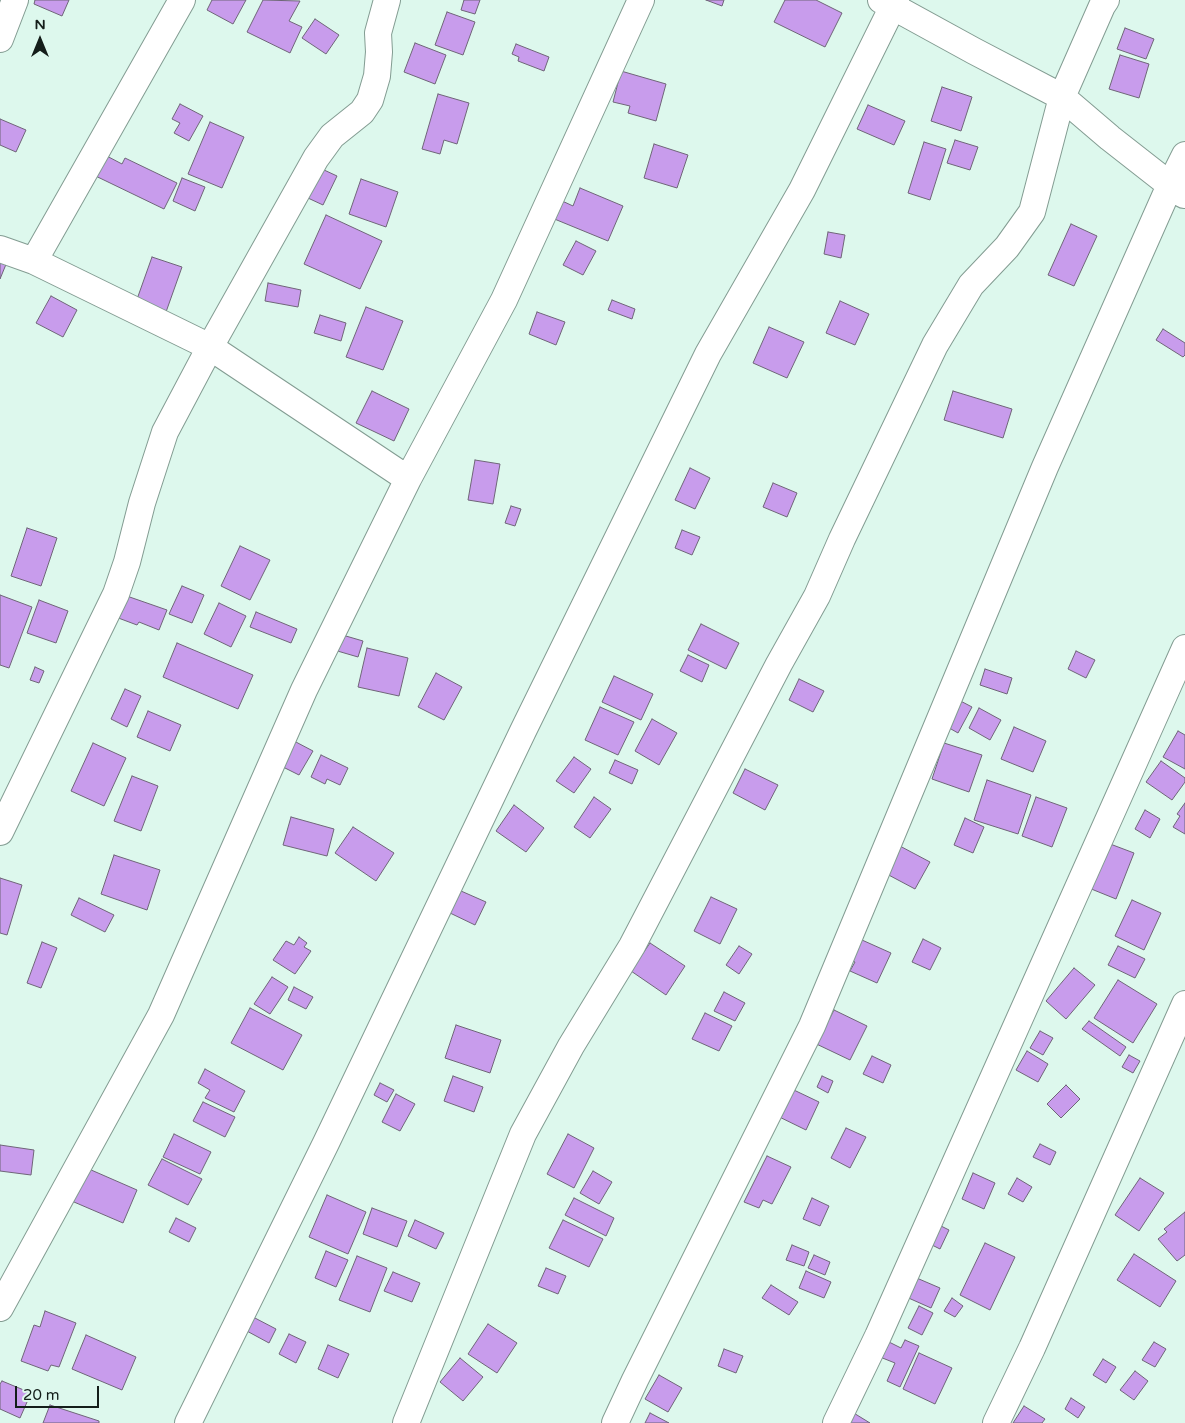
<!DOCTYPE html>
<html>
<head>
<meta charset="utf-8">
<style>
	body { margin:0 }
	#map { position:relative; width:1185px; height:1423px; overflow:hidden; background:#ddf8ed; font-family:"Varela Round",sans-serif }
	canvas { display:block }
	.north { position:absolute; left:15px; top:15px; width:50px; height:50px; -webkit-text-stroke:4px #ddf8ed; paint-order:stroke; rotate:0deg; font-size:14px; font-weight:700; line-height:20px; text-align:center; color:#141e1a }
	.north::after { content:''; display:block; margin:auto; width:18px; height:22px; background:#141e1a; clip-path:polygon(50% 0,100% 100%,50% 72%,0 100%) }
	.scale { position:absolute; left:15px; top:1386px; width:84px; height:22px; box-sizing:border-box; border:2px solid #141e1a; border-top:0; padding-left:6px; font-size:15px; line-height:18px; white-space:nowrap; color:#141e1a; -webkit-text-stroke:4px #ddf8ed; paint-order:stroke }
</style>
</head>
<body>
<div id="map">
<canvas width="1185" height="1423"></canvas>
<div class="north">N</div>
<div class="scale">20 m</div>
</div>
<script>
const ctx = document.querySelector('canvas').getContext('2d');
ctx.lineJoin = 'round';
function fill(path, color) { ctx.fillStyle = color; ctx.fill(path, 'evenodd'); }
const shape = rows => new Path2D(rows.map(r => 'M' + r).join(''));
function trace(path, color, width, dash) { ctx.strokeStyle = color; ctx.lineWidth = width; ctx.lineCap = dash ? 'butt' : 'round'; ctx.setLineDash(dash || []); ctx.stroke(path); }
const building = shape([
	[35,0,69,0,62,16,34,4,35,0],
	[212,0,246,0,233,24,207,10,212,0],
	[263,0,300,1,289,21,302,27,290,53,247,32,263,0],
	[464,0,480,0,475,14,461,10,464,0],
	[706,0,724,0,722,6,706,0],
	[785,0,816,0,842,13,825,47,774,22,785,0],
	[447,12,475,22,463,55,435,45,447,12],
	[315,19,339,35,326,54,302,38,315,19],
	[1125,28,1154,39,1146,59,1117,49,1125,28],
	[415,43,446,55,435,84,404,72,415,43],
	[516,44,549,57,544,71,518,61,519,57,512,54,516,44],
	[1120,55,1149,64,1139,98,1109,89,1120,55],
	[621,71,666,84,656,121,628,113,630,106,613,102,621,71],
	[942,87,972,97,961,131,931,121,942,87],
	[438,94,469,103,457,144,444,140,440,154,422,149,438,94],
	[180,104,203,116,189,141,174,133,180,123,172,119,180,104],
	[868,105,905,121,894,145,857,129,868,105],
	[0,119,26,130,16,152,0,145,0,119],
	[210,122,244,137,222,188,188,174,210,122],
	[955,140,978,147,970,170,947,163,955,140],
	[924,142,946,149,930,200,908,193,924,142],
	[654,144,688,155,677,188,644,178,654,144],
	[103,154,122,164,125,158,177,183,164,209,79,168,103,154],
	[309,163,337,176,323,205,295,192,309,163],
	[182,178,205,187,195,211,173,201,182,178],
	[361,179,398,192,386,227,349,214,361,179],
	[580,188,623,206,608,241,552,218,560,200,573,206,580,188],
	[326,215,382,241,360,289,304,264,326,215],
	[1071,224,1097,236,1074,286,1048,275,1071,224],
	[828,232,845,235,841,258,824,254,828,232],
	[576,241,596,251,583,275,563,265,576,241],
	[0,253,9,257,0,279,0,253],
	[152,257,182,267,166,312,136,302,152,257],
	[268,283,301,290,298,307,265,301,268,283],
	[51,296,77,310,63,337,36,323,51,296],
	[612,300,635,309,632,319,608,310,612,300],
	[840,301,869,314,855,345,826,333,840,301],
	[366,307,403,321,383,370,346,357,366,307],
	[537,312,565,322,556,345,529,334,537,312],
	[320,315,346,323,341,341,314,333,320,315],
	[769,327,804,342,787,378,753,363,769,327],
	[1163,329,1185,343,1185,355,1183,357,1156,340,1163,329],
	[372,391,409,409,394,441,356,423,372,391],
	[953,391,1012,409,1003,438,944,420,953,391],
	[475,460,500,464,493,504,468,500,475,460],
	[690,468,710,478,695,509,675,500,690,468],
	[773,483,797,493,787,517,763,507,773,483],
	[511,506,521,509,515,526,505,523,511,506],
	[27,528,57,538,41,586,11,576,27,528],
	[682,530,700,537,692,555,675,548,682,530],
	[240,546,270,560,250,600,221,586,240,546],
	[182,586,204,595,192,623,169,614,182,586],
	[121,594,167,610,159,630,139,622,137,625,113,616,121,594],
	[0,595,32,607,9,668,0,665,0,595],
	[39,600,68,611,56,643,27,633,39,600],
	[219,603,246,616,231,647,204,634,219,603],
	[256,612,297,629,291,643,250,627,256,612],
	[701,624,739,643,726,669,688,650,701,624],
	[339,634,363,641,358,657,334,650,339,634],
	[177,643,253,675,238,709,163,677,177,643],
	[367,648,408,658,399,696,358,687,367,648],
	[1076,651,1095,660,1086,678,1068,669,1076,651],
	[688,655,709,665,702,682,680,671,688,655],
	[35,667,44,671,39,683,30,680,35,667],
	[985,669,1012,678,1007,694,980,685,985,669],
	[436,673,462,687,444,720,418,707,436,673],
	[614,676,653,694,641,720,602,702,614,676],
	[799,679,824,691,813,712,789,700,799,679],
	[125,689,141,696,127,727,111,719,125,689],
	[951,696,972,707,958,733,937,721,951,696],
	[600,707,634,722,618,755,585,740,600,707],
	[979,708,1001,720,990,740,969,728,979,708],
	[148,711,181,725,170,751,137,737,148,711],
	[652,719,677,733,659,765,635,751,652,719],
	[1014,727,1046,741,1033,772,1001,759,1014,727],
	[1178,731,1185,735,1185,769,1163,757,1178,731],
	[294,741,313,751,299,775,281,766,294,741],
	[93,743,126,758,104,806,71,791,93,743],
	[944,743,982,755,969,792,932,779,944,743],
	[321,755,348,768,340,785,327,779,325,784,311,777,321,755],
	[574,757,591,769,574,793,556,781,574,757],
	[615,760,638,770,632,784,609,773,615,760],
	[1161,761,1185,778,1185,782,1172,800,1146,782,1161,761],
	[745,769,778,785,765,810,733,793,745,769],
	[132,776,158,786,141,831,114,821,132,776],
	[987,780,1031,795,1018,834,974,820,987,780],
	[594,797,611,809,590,838,574,827,594,797],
	[1036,797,1067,808,1052,847,1022,836,1036,797],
	[1185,803,1185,834,1173,827,1180,816,1177,814,1185,803],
	[514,805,544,828,526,852,496,831,514,805],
	[1145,810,1160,819,1150,838,1135,829,1145,810],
	[291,817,334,829,327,856,283,845,291,817],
	[965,818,984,827,973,853,954,845,965,818],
	[353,827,394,853,376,881,335,853,353,827],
	[1097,839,1134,853,1116,899,1079,884,1097,839],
	[898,845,930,862,915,889,883,872,898,845],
	[114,855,160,870,147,910,101,894,114,855],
	[0,878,22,885,7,935,0,933,0,878],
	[461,891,486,902,475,925,450,913,461,891],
	[711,897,737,909,720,944,694,931,711,897],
	[79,898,114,915,105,932,71,915,79,898],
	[1132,900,1161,913,1144,950,1115,936,1132,900],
	[853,936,891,953,877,983,850,971,855,962,843,957,853,936],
	[299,937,307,943,304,947,311,951,295,974,273,960,286,941,294,945,299,937],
	[923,939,941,948,930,970,912,962,923,939],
	[42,942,57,948,41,988,27,983,42,942],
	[650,943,685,966,666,995,631,971,650,943],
	[739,946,752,954,739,974,726,965,739,946],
	[1118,946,1145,959,1135,978,1108,965,1118,946],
	[1074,968,1095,985,1066,1019,1046,1001,1074,968],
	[272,977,288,987,270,1014,254,1004,272,977],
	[1118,980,1157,1004,1133,1043,1094,1018,1118,980],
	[294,987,313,997,306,1009,288,1000,294,987],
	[724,992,745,1003,735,1021,714,1011,724,992],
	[250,1008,302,1035,283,1070,231,1043,250,1008],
	[834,1010,867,1026,850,1060,808,1040,820,1015,829,1020,834,1010],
	[705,1013,732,1026,719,1051,692,1039,705,1013],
	[1089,1021,1126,1047,1120,1056,1082,1029,1089,1021],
	[456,1025,501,1040,490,1073,445,1058,456,1025],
	[1040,1031,1053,1038,1043,1055,1030,1048,1040,1031],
	[1027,1051,1048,1064,1038,1082,1016,1070,1027,1051],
	[1129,1055,1140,1061,1133,1073,1122,1067,1129,1055],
	[872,1056,891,1065,883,1083,863,1074,872,1056],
	[205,1069,245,1091,234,1112,205,1098,210,1090,198,1083,205,1069],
	[453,1076,483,1087,474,1112,444,1101,453,1076],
	[822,1076,833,1081,828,1093,817,1087,822,1076],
	[775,1081,819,1102,806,1130,761,1108,775,1081],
	[380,1083,394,1090,387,1102,374,1095,380,1083],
	[1066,1085,1080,1099,1061,1118,1047,1104,1066,1085],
	[396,1094,415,1104,400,1131,382,1122,396,1094],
	[203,1102,235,1117,225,1137,193,1121,203,1102],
	[846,1128,866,1137,850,1168,831,1158,846,1128],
	[174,1134,211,1152,200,1174,163,1157,174,1134],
	[568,1134,594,1148,574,1188,547,1174,568,1134],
	[1040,1144,1056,1152,1050,1165,1033,1157,1040,1144],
	[0,1145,34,1150,31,1175,0,1171,0,1145],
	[767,1156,791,1167,772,1204,763,1200,759,1208,744,1202,767,1156],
	[162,1159,202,1179,188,1205,148,1185,162,1159],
	[82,1166,137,1190,123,1223,67,1199,82,1166],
	[593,1171,612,1182,599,1204,580,1193,593,1171],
	[973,1173,995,1183,984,1209,962,1199,973,1173],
	[1017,1178,1032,1187,1023,1202,1008,1194,1017,1178],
	[1140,1178,1164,1193,1139,1231,1115,1215,1140,1178],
	[327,1195,366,1212,348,1254,309,1237,327,1195],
	[574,1198,614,1218,606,1236,565,1215,574,1198],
	[812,1198,829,1206,820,1226,803,1219,812,1198],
	[372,1208,407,1221,397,1247,363,1234,372,1208],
	[1185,1212,1185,1255,1177,1261,1158,1239,1167,1232,1164,1229,1185,1212],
	[176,1218,196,1228,189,1242,169,1232,176,1218],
	[415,1220,444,1233,436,1249,408,1236,415,1220],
	[563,1220,603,1239,589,1267,549,1248,563,1220],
	[929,1220,949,1230,940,1249,920,1239,929,1220],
	[985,1243,1015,1257,990,1310,960,1295,985,1243],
	[792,1245,809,1252,804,1266,786,1260,792,1245],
	[326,1251,348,1260,336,1287,315,1278,326,1251],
	[1134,1254,1176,1281,1160,1307,1117,1280,1134,1254],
	[814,1255,830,1262,825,1275,808,1268,814,1255],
	[357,1256,387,1268,370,1312,339,1300,357,1256],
	[546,1268,566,1276,558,1294,538,1286,546,1268],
	[806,1271,831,1282,824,1298,799,1288,806,1271],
	[393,1272,420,1283,412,1302,384,1291,393,1272],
	[912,1276,940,1288,931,1308,904,1296,912,1276],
	[771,1285,798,1302,789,1315,762,1298,771,1285],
	[952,1298,963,1306,955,1317,944,1311,952,1298],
	[919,1306,933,1313,922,1335,908,1328,919,1306],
	[45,1311,76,1323,59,1367,51,1365,48,1371,21,1361,34,1325,40,1327,45,1311],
	[253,1317,276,1329,269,1343,245,1330,253,1317],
	[488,1324,517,1343,497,1373,468,1354,488,1324],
	[289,1334,306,1342,296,1363,279,1354,289,1334],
	[86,1335,136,1357,122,1390,72,1369,86,1335],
	[905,1340,919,1346,900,1387,887,1381,895,1363,880,1357,887,1341,901,1348,905,1340],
	[1154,1342,1166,1349,1155,1367,1142,1360,1154,1342],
	[328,1345,349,1354,338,1378,318,1369,328,1345],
	[724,1349,743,1356,736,1373,718,1366,724,1349],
	[919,1353,952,1368,935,1404,903,1389,919,1353],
	[460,1358,483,1377,463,1401,440,1382,460,1358],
	[1103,1359,1116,1367,1106,1383,1093,1375,1103,1359],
	[1135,1371,1148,1381,1134,1400,1120,1390,1135,1371],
	[659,1375,682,1388,668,1412,645,1399,659,1375],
	[2,1381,31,1393,20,1418,0,1409,0,1384,2,1381],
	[1071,1398,1085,1407,1078,1418,1065,1409,1071,1398],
	[839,1404,870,1423,827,1423,839,1404],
	[50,1405,99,1421,99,1423,43,1423,50,1405],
	[1024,1406,1045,1419,1042,1423,1013,1423,1024,1406],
	[650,1413,669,1423,645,1423,650,1413]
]);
fill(building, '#c89cec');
trace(building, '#6f6578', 1);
const minor = shape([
	[881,0,974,51,1062,97,1110,138,1170,185,1184,195],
	[0,39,15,0],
	[0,249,34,261,210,347,408,479],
	[34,261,182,0],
	[0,832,116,594,127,562,142,503,165,432,210,347,316,158,332,136,362,112,370,100,377,76,379,52,378,33,387,0],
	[0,1308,161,1015,304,690,408,479,504,300,641,0],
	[188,1423,326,1143,523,731,708,354,802,190,896,0],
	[406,1423,523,1134,571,1046,632,946,779,664,817,596,842,539,935,345,971,285,1007,247,1032,212,1062,97,1102,6,1106,0],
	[615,1423,635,1380,812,1026,1045,467,1170,185,1185,155],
	[836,1423,878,1336,1185,648],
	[996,1423,1032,1348,1185,1004]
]);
trace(minor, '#839c92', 28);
trace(minor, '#fff', 26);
</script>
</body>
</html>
